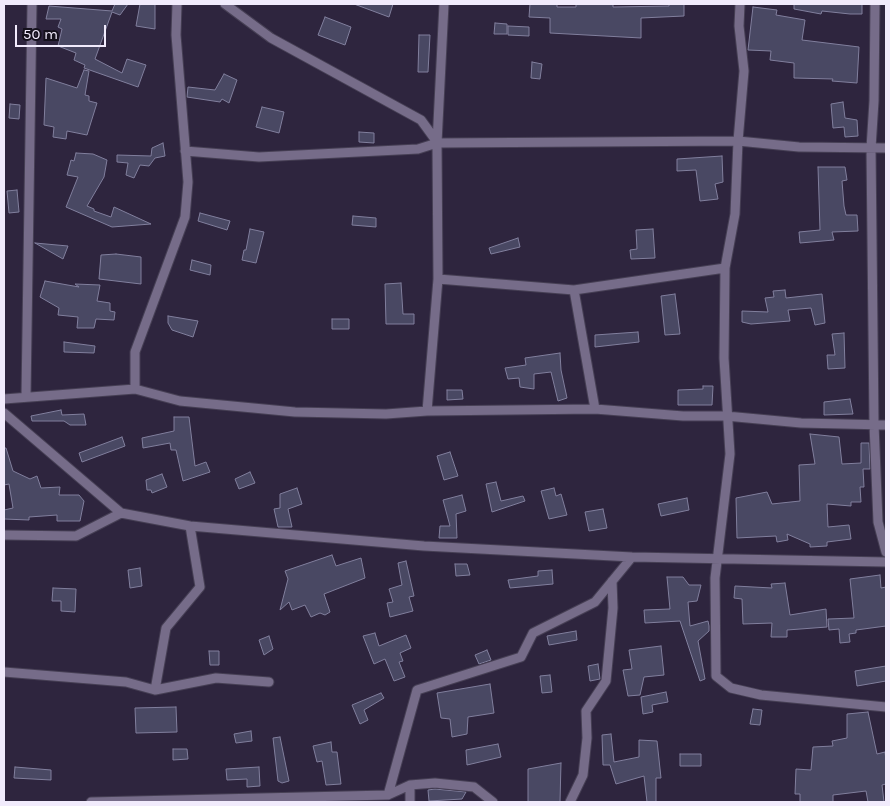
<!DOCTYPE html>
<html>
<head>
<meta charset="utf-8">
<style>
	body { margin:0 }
	#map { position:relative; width:890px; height:806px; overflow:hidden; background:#2e253e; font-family:Karla,sans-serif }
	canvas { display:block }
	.frame { position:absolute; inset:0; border:5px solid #f1ebfc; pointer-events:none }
	.scale { position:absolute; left:15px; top:25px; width:91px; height:22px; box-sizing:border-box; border:2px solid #f1ebfc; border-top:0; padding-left:6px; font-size:15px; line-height:18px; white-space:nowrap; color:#f1ebfc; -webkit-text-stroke:4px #15111c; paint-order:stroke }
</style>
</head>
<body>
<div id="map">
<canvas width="890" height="806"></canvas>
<div class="frame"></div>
<div class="scale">50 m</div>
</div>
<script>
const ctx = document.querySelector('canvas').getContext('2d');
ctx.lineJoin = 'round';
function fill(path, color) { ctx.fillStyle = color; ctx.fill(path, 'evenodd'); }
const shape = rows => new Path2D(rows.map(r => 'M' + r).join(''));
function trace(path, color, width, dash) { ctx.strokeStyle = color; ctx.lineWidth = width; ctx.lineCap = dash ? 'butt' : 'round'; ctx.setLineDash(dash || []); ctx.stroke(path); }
const building = shape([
	[115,4,128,4,120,15,112,12,95,59,122,73,127,59,146,65,138,87,84,68,85,65,74,60,76,53,58,46,62,29,58,27,61,19,46,19,49,6,112,11,115,4],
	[140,4,155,4,155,29,136,26,140,4],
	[354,4,393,4,389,17,354,4],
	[530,4,557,4,557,7,576,7,576,4,613,4,613,7,669,6,669,4,684,4,684,16,641,18,641,38,550,33,550,18,529,17,530,4],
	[794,4,862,4,862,14,850,14,822,11,821,14,794,9,794,4],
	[753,7,777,10,776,15,805,20,802,40,859,47,857,83,832,81,833,79,794,78,794,63,770,60,771,51,748,50,753,7],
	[325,17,351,27,345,45,318,35,325,17],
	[495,23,507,24,507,34,494,34,495,23],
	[508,26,529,27,529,36,508,35,508,26],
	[419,35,430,35,428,72,418,72,419,35],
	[532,62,542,64,540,79,531,78,532,62],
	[84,70,89,71,85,95,89,96,89,101,97,103,87,135,67,131,66,139,53,137,54,127,44,125,46,78,77,88,84,70],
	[224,74,237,80,229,103,222,99,220,102,187,97,188,87,215,90,224,74],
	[843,102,845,118,857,120,858,136,845,137,844,127,833,128,831,104,843,102],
	[10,104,20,105,19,119,9,118,10,104],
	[262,107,284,112,279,133,256,127,262,107],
	[359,132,374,133,374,143,359,142,359,132],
	[163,143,165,156,155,158,149,166,140,165,134,178,126,175,128,163,117,162,117,155,151,156,152,148,163,143],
	[76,153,93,154,107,160,104,177,87,206,94,209,94,211,111,217,114,207,151,224,112,227,66,207,78,177,67,175,71,160,74,161,76,153],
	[722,156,723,182,715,184,718,199,700,201,696,170,677,171,677,159,722,156],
	[818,167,845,167,847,180,842,181,844,206,846,215,857,215,858,231,832,232,834,240,800,243,799,232,820,230,818,167],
	[17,190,19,212,9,213,7,191,17,190],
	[200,213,230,221,227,230,198,221,200,213],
	[353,216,376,218,376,227,352,225,353,216],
	[250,229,264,232,256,263,242,260,244,250,246,250,250,229],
	[653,229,655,258,631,259,630,250,637,249,636,230,653,229],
	[518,238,520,247,491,254,489,248,518,238],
	[35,243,68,246,63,259,35,243],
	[116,254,141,257,141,284,99,279,101,255,116,254],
	[192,260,211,265,210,275,190,270,192,260],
	[45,281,79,287,75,284,100,285,97,301,110,303,110,311,115,312,114,320,96,319,94,328,77,328,78,317,58,315,59,308,40,297,45,281],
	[401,283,403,314,414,314,414,324,386,324,385,284,401,283],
	[785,290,786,298,822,294,825,323,815,325,811,308,788,310,790,321,751,324,742,322,742,311,768,312,765,298,774,297,773,291,785,290],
	[675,294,680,334,665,335,661,296,675,294],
	[168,316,198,321,193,337,172,330,168,323,168,316],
	[332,319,349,319,349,329,332,329,332,319],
	[638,332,639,342,595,347,595,335,638,332],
	[844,333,845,368,828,369,827,355,835,355,832,334,844,333],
	[64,342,95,346,94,353,64,352,64,342],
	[560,353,561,370,567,398,558,401,551,372,534,374,534,389,520,387,519,378,508,379,505,368,526,365,525,358,560,353],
	[703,386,713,386,712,405,678,405,678,390,703,389,703,386],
	[447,390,462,390,463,399,447,400,447,390],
	[850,399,853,414,824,415,824,402,850,399],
	[61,410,62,415,84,414,86,425,70,425,64,421,32,421,31,416,61,410],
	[174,417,189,417,195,466,206,462,210,472,183,481,176,450,171,450,170,443,143,448,142,438,174,431,174,417],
	[810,434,839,437,842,464,861,463,861,443,869,443,870,469,863,469,864,487,860,487,861,502,851,502,851,506,827,504,828,527,849,525,851,539,827,542,827,546,810,547,810,544,787,534,788,540,777,542,776,536,737,538,736,498,767,492,772,504,800,501,799,465,815,464,810,434],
	[122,437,125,446,82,462,79,453,122,437],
	[4,448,6,448,13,471,30,479,37,476,41,488,60,487,59,495,79,495,84,501,80,521,57,521,57,515,29,517,29,520,4,519,4,510,13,508,9,484,4,485,4,448],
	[450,452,458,476,444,480,437,456,450,452],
	[250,472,255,483,239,489,235,479,250,472],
	[162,474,167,487,152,493,151,490,147,490,146,480,162,474],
	[496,482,501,501,523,496,525,501,492,512,486,484,496,482],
	[297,488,302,504,288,509,292,527,278,527,274,509,280,508,280,494,297,488],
	[554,488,556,496,561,494,567,515,549,519,541,491,554,488],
	[462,495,466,511,456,514,457,538,439,538,440,526,450,526,443,500,462,495],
	[687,498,689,510,661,516,658,504,687,498],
	[603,509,607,528,589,531,585,512,603,509],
	[332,555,336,566,361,558,365,578,324,594,330,612,325,615,320,613,311,617,305,605,292,610,289,602,280,610,288,579,285,571,332,555],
	[406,561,414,596,409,597,413,611,390,617,387,603,393,602,389,589,402,585,398,563,406,561],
	[455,564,467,564,470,575,456,576,455,564],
	[140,568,142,586,130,588,128,570,140,568],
	[552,570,553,584,510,588,508,580,538,576,538,571,552,570],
	[880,575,881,588,886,587,886,626,856,630,856,633,849,634,850,642,840,643,839,629,829,630,828,619,854,618,850,579,880,575],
	[667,577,683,577,689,585,701,585,697,601,688,602,690,626,708,621,709,626,709,631,698,641,705,679,700,681,680,621,645,623,644,610,670,609,667,577],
	[785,583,790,615,826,609,827,627,787,630,787,637,771,637,772,623,743,624,742,599,734,598,735,586,772,588,771,584,785,583],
	[53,588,76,589,75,612,61,611,61,601,52,601,53,588],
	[576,631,577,640,549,645,547,636,576,631],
	[375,633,379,646,406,635,411,648,400,653,403,661,399,662,405,677,394,681,385,659,374,664,363,636,375,633],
	[269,636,273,649,264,655,259,640,269,636],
	[661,646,664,675,644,677,640,695,628,696,623,670,632,669,629,650,661,646],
	[487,650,491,660,479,664,475,655,487,650],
	[209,651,219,651,219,665,210,665,209,651],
	[598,664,600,679,590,681,588,666,598,664],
	[886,666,886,681,857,686,855,671,886,666],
	[550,675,552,692,542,693,540,676,550,675],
	[490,684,494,713,468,717,467,734,452,737,450,719,441,718,437,693,490,684],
	[666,692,668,702,652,705,653,712,643,714,641,697,666,692],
	[381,693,384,698,364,710,368,720,360,724,352,705,381,693],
	[176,707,177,732,136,733,135,708,176,707],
	[753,709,762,710,760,725,750,724,753,709],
	[868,712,877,754,885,752,886,760,886,784,882,785,884,802,868,802,866,791,833,795,833,802,800,802,800,794,795,794,796,769,811,770,813,747,833,746,832,741,847,738,847,714,868,712],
	[251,731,252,741,236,743,234,734,251,731],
	[611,734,614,762,639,757,639,740,657,741,661,778,656,778,656,802,647,802,644,776,616,784,610,765,603,765,602,735,611,734],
	[280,737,289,781,282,783,278,781,273,738,280,737],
	[331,742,332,752,337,752,341,784,326,785,322,761,317,762,313,746,331,742],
	[498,744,501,757,467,765,466,750,498,744],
	[173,749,187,749,188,759,173,760,173,749],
	[680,754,701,754,701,766,680,766,680,754],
	[561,763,560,802,528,802,528,769,561,763],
	[15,767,51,770,51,780,14,778,15,767],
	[259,767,260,786,247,787,247,779,227,780,226,769,259,767],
	[435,789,466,792,462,799,429,801,428,790,435,789]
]);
fill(building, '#494863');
trace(building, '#817f9d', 1);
const minor = shape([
	[225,4,271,38,421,120,437,142],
	[740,4,739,26,744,71,738,141,735,214,725,268,724,358,730,454,715,578,716,676,731,688,761,695,886,707],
	[875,4,874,101,871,148,874,424,878,522,886,552],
	[185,151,259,157,418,149,437,143,738,141,799,147,886,148],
	[438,279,574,290,725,268],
	[574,290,595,409],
	[135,389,135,352,185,217,188,182,176,35,177,4],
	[26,396,32,4],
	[4,399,135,389,180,401,295,412,386,414,427,411,595,409,683,416,726,416,801,423,886,425],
	[427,411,438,279,437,143,444,4],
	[4,413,121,513,190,526,424,546,632,557,886,562],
	[4,535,76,536,121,513],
	[4,672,126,682,155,690,216,678,269,682],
	[155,690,166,628,200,587,190,526],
	[388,795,417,690,521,657,533,633,595,602,632,557],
	[91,802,388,795,410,785,435,783,474,787,493,802],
	[410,802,410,785],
	[570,802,583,775,587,738,586,711,606,681,613,608,612,581]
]);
trace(minor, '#463f54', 11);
trace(minor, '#766c89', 9);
</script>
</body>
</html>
